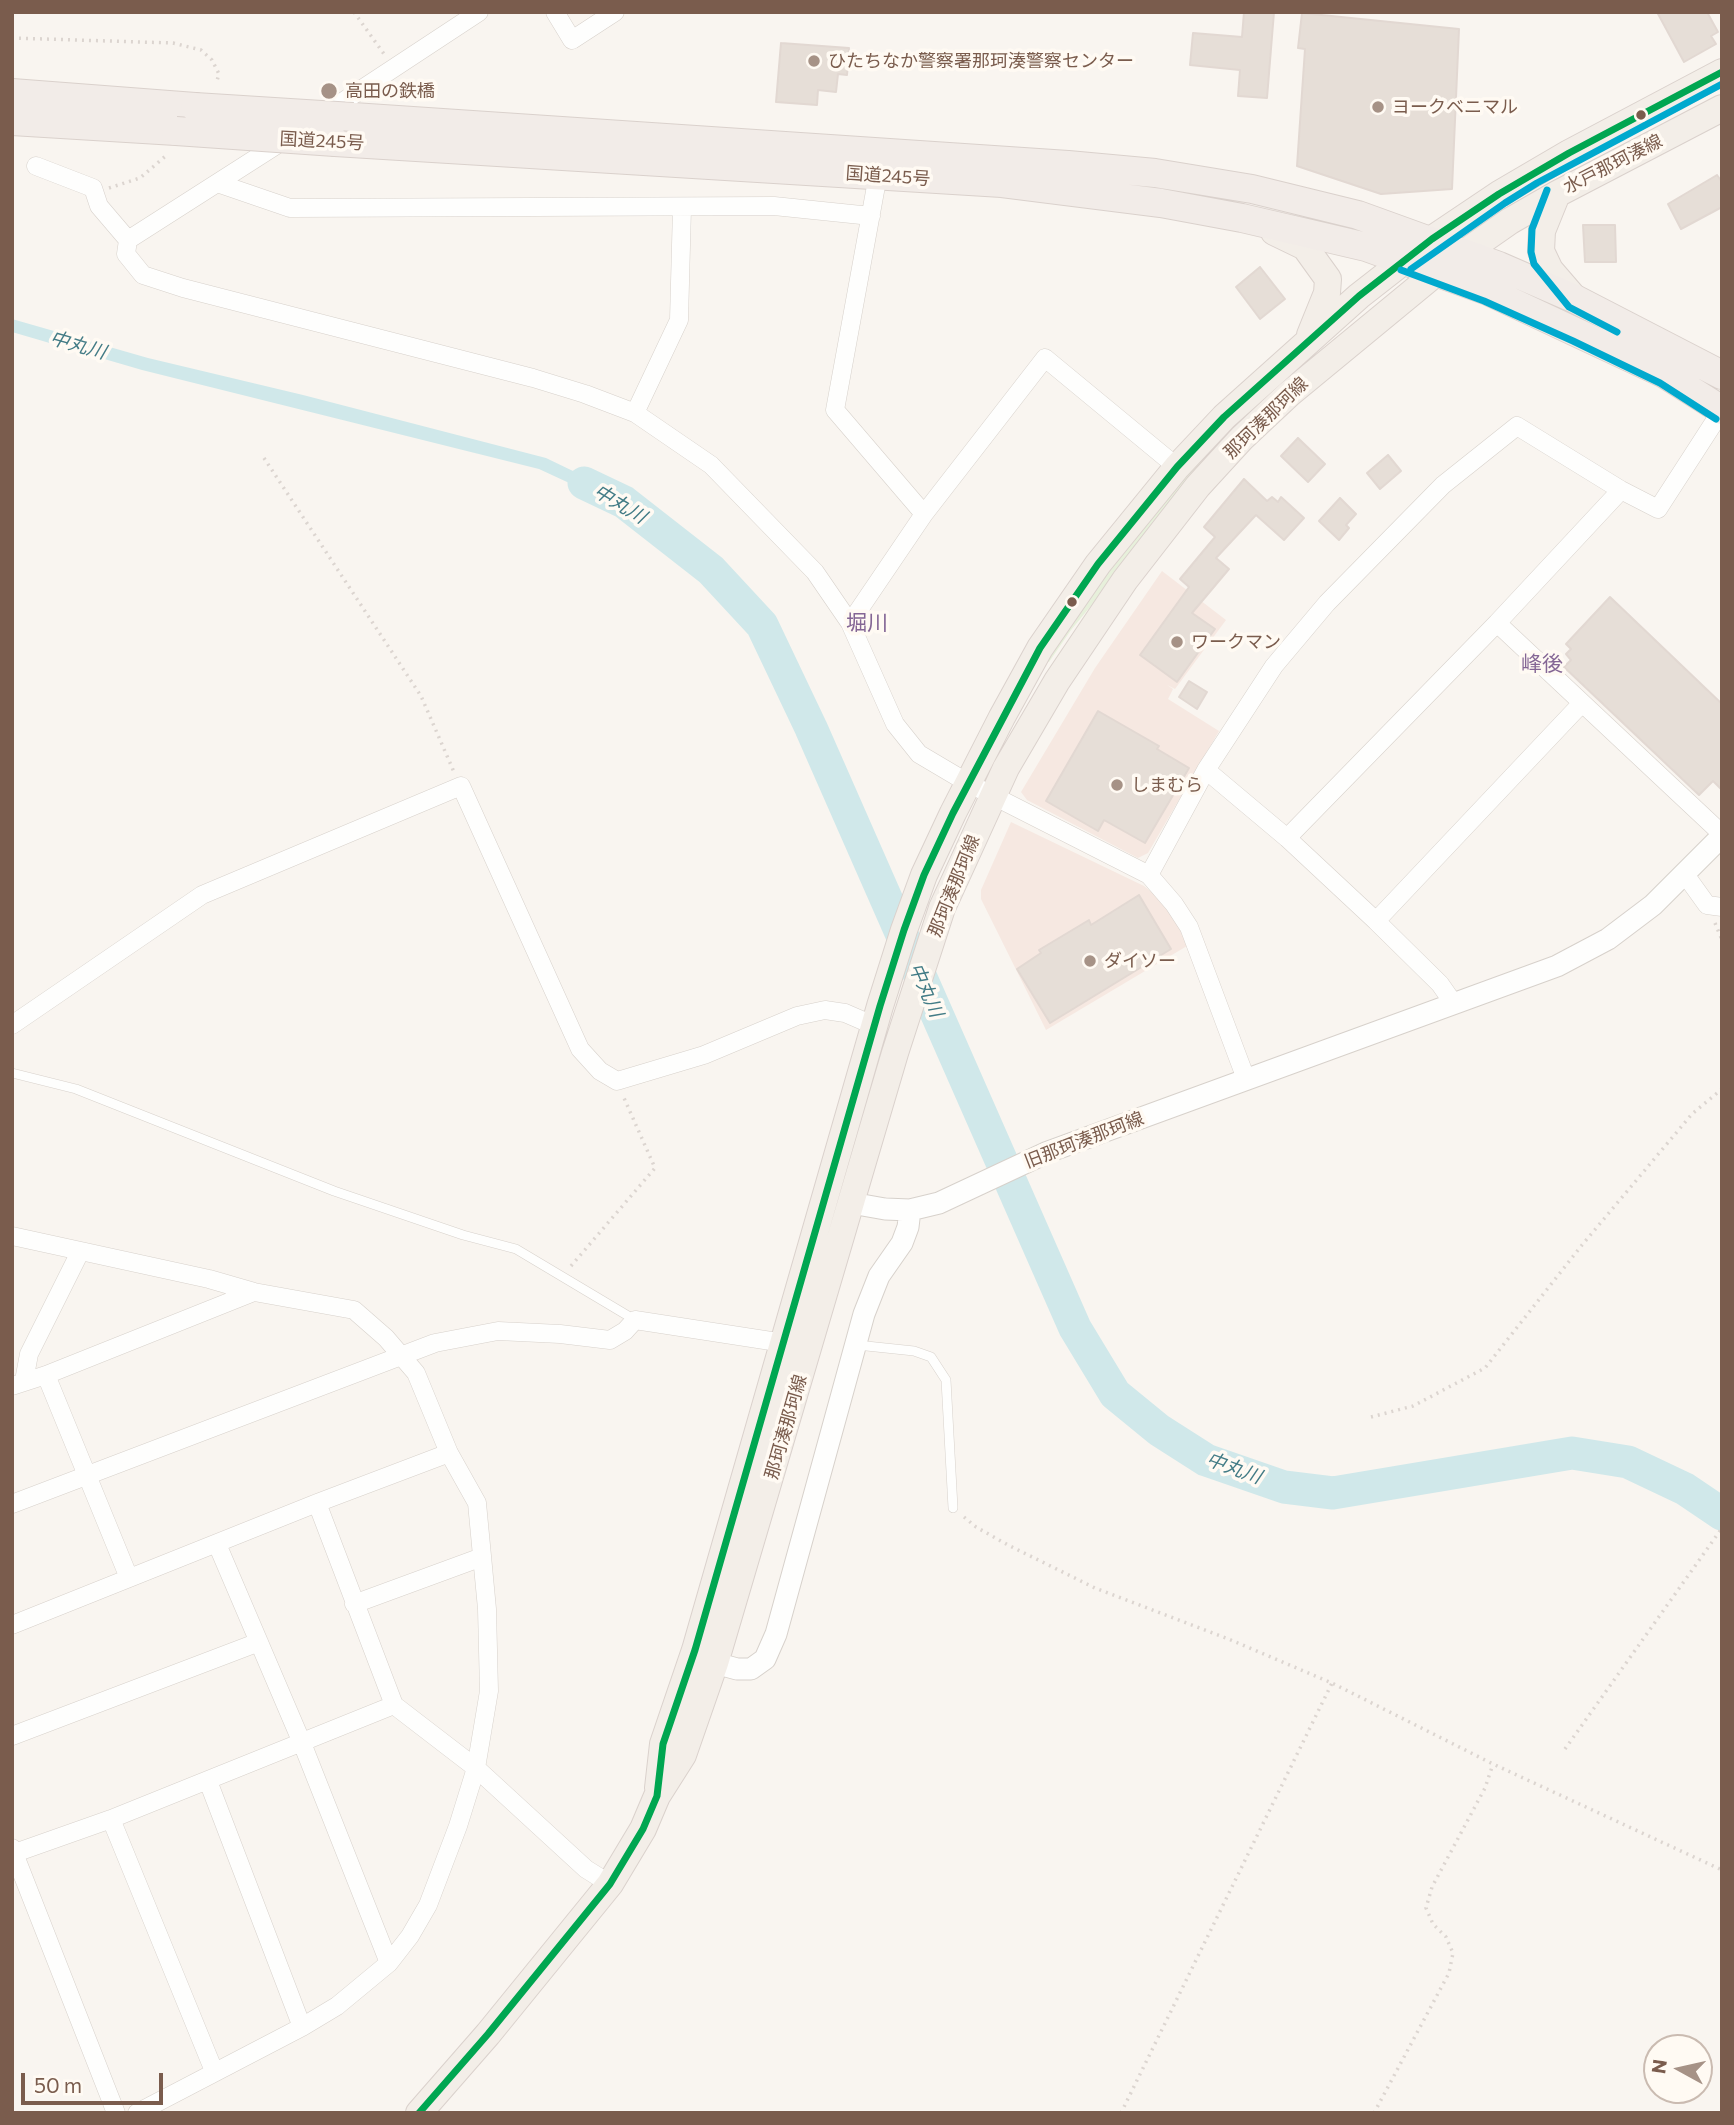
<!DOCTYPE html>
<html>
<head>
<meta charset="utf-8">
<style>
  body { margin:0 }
  #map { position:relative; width:1734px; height:2125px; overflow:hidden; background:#f9f5f0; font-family:Commissioner,sans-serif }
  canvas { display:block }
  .frame { position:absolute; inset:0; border:14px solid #7a5c4d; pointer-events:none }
  .north { position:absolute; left:1643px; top:2034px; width:70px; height:70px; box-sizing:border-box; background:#fffaf3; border:2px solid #cabbb1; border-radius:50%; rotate:278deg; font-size:19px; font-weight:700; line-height:28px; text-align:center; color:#7a5c4d }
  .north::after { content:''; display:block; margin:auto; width:24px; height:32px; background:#a69286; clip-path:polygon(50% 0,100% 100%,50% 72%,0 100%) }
  .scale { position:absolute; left:21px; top:2073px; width:142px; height:32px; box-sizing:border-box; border:4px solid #7a5c4d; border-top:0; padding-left:9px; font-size:21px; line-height:24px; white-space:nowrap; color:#7a5c4d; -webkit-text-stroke:5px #fffaf3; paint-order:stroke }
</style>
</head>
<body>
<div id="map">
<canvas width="1734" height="2125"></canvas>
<div class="frame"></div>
<div class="north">N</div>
<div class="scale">50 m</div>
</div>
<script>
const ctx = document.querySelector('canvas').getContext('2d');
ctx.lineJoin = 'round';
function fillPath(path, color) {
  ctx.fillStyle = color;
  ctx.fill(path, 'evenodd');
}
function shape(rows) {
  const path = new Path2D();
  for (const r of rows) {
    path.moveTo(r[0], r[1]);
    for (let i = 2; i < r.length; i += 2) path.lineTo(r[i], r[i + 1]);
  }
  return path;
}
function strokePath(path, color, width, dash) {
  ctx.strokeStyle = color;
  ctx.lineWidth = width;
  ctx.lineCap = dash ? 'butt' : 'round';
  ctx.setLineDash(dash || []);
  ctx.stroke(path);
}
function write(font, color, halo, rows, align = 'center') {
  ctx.font = font + ' Commissioner,"Noto Sans JP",sans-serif';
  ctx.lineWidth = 7;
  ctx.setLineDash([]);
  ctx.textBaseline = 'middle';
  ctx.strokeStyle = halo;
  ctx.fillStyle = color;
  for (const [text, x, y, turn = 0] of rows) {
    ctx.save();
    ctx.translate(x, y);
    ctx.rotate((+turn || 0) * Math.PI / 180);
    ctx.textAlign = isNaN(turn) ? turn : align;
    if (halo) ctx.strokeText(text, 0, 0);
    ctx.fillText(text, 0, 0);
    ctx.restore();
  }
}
fillPath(shape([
  [1162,571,1226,620,1175,689,1167,685,1173,689,1168,699,1219,731,1148,853,1138,858,1027,800,1021,792,1095,668],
  [1011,822,1144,886,1157,896,1180,926,1187,946,1046,1030,981,899,981,890]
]), '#f6e8e1');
fillPath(shape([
  [1290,375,1294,378,1128,561,1071,630,1049,662,1045,661,1085,598,1159,504,1222,436]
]), '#e7f0db');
fillPath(shape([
  [12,319,148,358,303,395,546,458,629,498,621,507,539,469,142,370,12,332]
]), '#d0e8ea');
strokePath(shape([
  [584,483,624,502,711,570,762,625,811,728,1075,1328,1115,1394,1159,1430,1206,1460,1284,1487,1333,1493,1572,1453,1628,1462,1685,1489,1722,1514]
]), '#d0e8ea', 33);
const building = shape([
  [1244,12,1274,12,1267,98,1238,96,1240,70,1190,65,1193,33,1242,37,1244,12],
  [1657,12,1707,12,1718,32,1711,36,1716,44,1684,62,1657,12],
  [1302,13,1459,29,1452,189,1381,194,1297,166,1305,49,1298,48,1302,13],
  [781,43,849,48,847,75,838,74,836,92,818,90,817,105,776,102,781,43],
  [1717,175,1722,182,1722,207,1681,229,1668,204,1717,175],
  [1583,225,1615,225,1616,262,1585,262,1583,225],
  [1260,267,1285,299,1260,319,1236,287,1260,267],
  [1298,438,1325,464,1308,482,1281,456,1298,438],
  [1388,455,1401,471,1380,489,1367,473,1388,455],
  [1244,479,1267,501,1272,497,1278,502,1281,497,1304,518,1284,540,1256,515,1216,558,1229,569,1192,613,1215,629,1177,682,1140,655,1189,587,1180,579,1215,537,1204,527,1244,479],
  [1340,498,1356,514,1346,525,1349,528,1339,540,1319,521,1340,498],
  [1610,597,1722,704,1722,790,1713,781,1699,795,1564,667,1571,660,1566,654,1571,649,1566,644,1610,597],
  [1189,681,1207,692,1197,709,1179,697,1189,681],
  [1098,711,1159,746,1157,749,1189,768,1145,843,1104,820,1098,831,1046,801,1098,711],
  [1139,895,1171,949,1050,1023,1017,969,1041,953,1039,950,1089,920,1091,925,1139,895]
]);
fillPath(building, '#e6ded7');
strokePath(building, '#e2d8d2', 2);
const service = shape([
  [12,1073,76,1089,334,1191,463,1235,516,1249,635,1320],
  [857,1345,914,1351,931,1357,946,1380,953,1508]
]);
const minor = shape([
  [555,12,572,40,615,12],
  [321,116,479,12],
  [286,139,128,240,126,254,143,275,183,288,533,378,585,394,635,413,711,465,815,572,850,623,895,724,919,754,968,783,1149,875,1174,904,1189,927,1246,1079],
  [36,166,93,188,99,206,128,240],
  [878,175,835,410,924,514],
  [220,184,290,208,774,206,871,216],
  [635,413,679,320,682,208],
  [850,623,924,514,1045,358,1177,467],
  [1497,623,1722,834],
  [1206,770,1287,838,1376,921,1440,984,1454,1004],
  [1287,838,1497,623,1621,490],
  [1684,873,1707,905,1722,907],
  [1149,875,1206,770,1274,666,1327,603,1443,485,1517,426,1621,490,1658,509,1722,410],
  [1376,921,1582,703],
  [12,1025,202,895,461,786,580,1049,600,1071,617,1081,704,1055,797,1016,825,1010,845,1013,875,1026],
  [12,1236,209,1279,254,1292,354,1310,386,1338,416,1373,449,1453,477,1503,487,1609,489,1691,476,1768,458,1826,428,1905,410,1936,389,1963,337,2006,302,2027,137,2113],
  [46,1375,129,1578],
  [24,1381,29,1354,80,1252],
  [12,1386,46,1375,254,1292],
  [317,1503,394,1705,476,1768,586,1869,610,1884],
  [12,1504,435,1343,498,1331,560,1334,610,1340,625,1331,635,1320,784,1343],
  [217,1544,302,1743,389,1963],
  [354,1604,482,1557],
  [12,1625,317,1503,449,1453],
  [12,1736,259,1642],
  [208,1781,302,2027],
  [111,1819,214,2071],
  [12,1848,116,2113],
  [12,1854,111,1819,394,1705]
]);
const tertiary = shape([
  [851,1203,885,1209,910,1210,939,1203,1048,1152,1557,966,1608,939,1653,905,1722,836],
  [715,1663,737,1669,751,1669,765,1659,776,1634,864,1314,879,1276,902,1243,908,1227,910,1210]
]);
const primary = shape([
  [1557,194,1542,231,1541,251,1550,270,1575,299],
  [1274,232,1305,247,1328,279,1327,293,1310,335],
  [658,1788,663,1744,695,1650,880,1006,904,930,924,875,953,813,1002,717,1040,648,1098,564,1177,467,1224,417,1359,296,1432,239,1499,194,1569,153,1722,72],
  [419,2113,488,2034,610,1884,643,1829,657,1796,683,1755,715,1663,895,1053,942,908,1006,768,1057,681,1125,580,1198,486,1242,438,1289,394,1437,272,1510,221,1557,194,1722,108]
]);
const trunk = shape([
  [12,93,195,107],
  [353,117,1068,165,1155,173,1252,189,1358,215,1499,266,1575,299,1722,375],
  [12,121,176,131],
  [335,142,1002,183,1161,203,1242,218,1366,247,1488,291,1665,374,1722,410]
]);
strokePath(service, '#d7d1cb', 10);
strokePath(minor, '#d7d1cb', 19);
strokePath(tertiary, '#d7d1cb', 23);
strokePath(primary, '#dad1cc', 28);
strokePath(trunk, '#dad1cc', 30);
strokePath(shape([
  [354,12,384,54],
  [12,38,173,43,201,50,212,60,219,74,216,84],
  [109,188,140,178,168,154],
  [264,458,421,696,454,772],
  [1715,923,1722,940],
  [571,1266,655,1168,624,1098],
  [1371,1417,1413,1406,1485,1368,1582,1245,1692,1114,1722,1089],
  [964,1517,976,1527,1008,1545,1095,1588,1226,1638,1332,1683,1493,1764,1722,1870],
  [1565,1749,1722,1528],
  [1121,2113,1332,1683],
  [1374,2113,1449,1973,1453,1953,1446,1937,1433,1924,1426,1908,1432,1887,1485,1788,1493,1764]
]), '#dcd5d0', 3.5, [2, 5]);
strokePath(service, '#fefefd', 9);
strokePath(minor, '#fefefd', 18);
strokePath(tertiary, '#fefefd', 21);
strokePath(primary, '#f3eee8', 26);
strokePath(trunk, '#f2ece8', 28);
const trunkBridge = shape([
  [195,107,353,117],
  [176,131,335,142]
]);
strokePath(trunkBridge, '#dad1cc', 30, []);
strokePath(trunkBridge, '#f2ece8', 28);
strokePath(shape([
  [419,2113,488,2034,610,1884,643,1829,657,1796,663,1744,695,1650,880,1006,904,930,924,875,953,813,1040,648,1098,564,1177,467,1224,417,1359,296,1432,239,1499,194,1569,153,1722,72]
]), '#00a651', 7);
strokePath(shape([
  [1547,190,1532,229,1531,252,1534,264,1569,307,1617,332],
  [1411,269,1505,203,1537,183,1722,84],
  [1401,270,1484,301,1573,341,1660,383,1716,419]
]), '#00a9ce', 7);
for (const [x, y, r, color] of [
  [814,61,7,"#a69286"],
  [329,91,9,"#a69286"],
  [1378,107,7,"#a69286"],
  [1641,115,6,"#7a5c4d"],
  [1072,602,6,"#7a5c4d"],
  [1177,642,7,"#a69286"],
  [1117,785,7,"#a69286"],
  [1090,961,7,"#a69286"]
]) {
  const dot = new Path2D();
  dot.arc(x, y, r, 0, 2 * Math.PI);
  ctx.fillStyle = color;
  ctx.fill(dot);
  strokePath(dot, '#fffaf3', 2.5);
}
write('18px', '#7a5c4d', '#fffaf3', [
  ["ひたちなか警察署那珂湊警察センター",828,61],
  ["高田の鉄橋",345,91],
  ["ヨークベニマル",1392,107],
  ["ワークマン",1191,642],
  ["しまむら",1131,785],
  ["ダイソー",1104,961]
], 'left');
write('18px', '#7a5c4d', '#fffaf3', [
  ["国道245号",322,141,3],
  ["水戸那珂湊線",1613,164,-27],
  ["国道245号",888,176,4],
  ["那珂湊那珂線",1266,418,-44],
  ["那珂湊那珂線",954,886,-68],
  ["旧那珂湊那珂線",1084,1140,-21],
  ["那珂湊那珂線",786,1427,-74]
]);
write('italic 19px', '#437c86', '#fffaf3', [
  ["中丸川",78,345,16],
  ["中丸川",620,504,31],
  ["中丸川",926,990,66],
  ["中丸川",1234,1468,20]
]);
write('21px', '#846695', '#fffaf3', [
  ["堀川",867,623],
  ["峰後",1542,664]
]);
</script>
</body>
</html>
